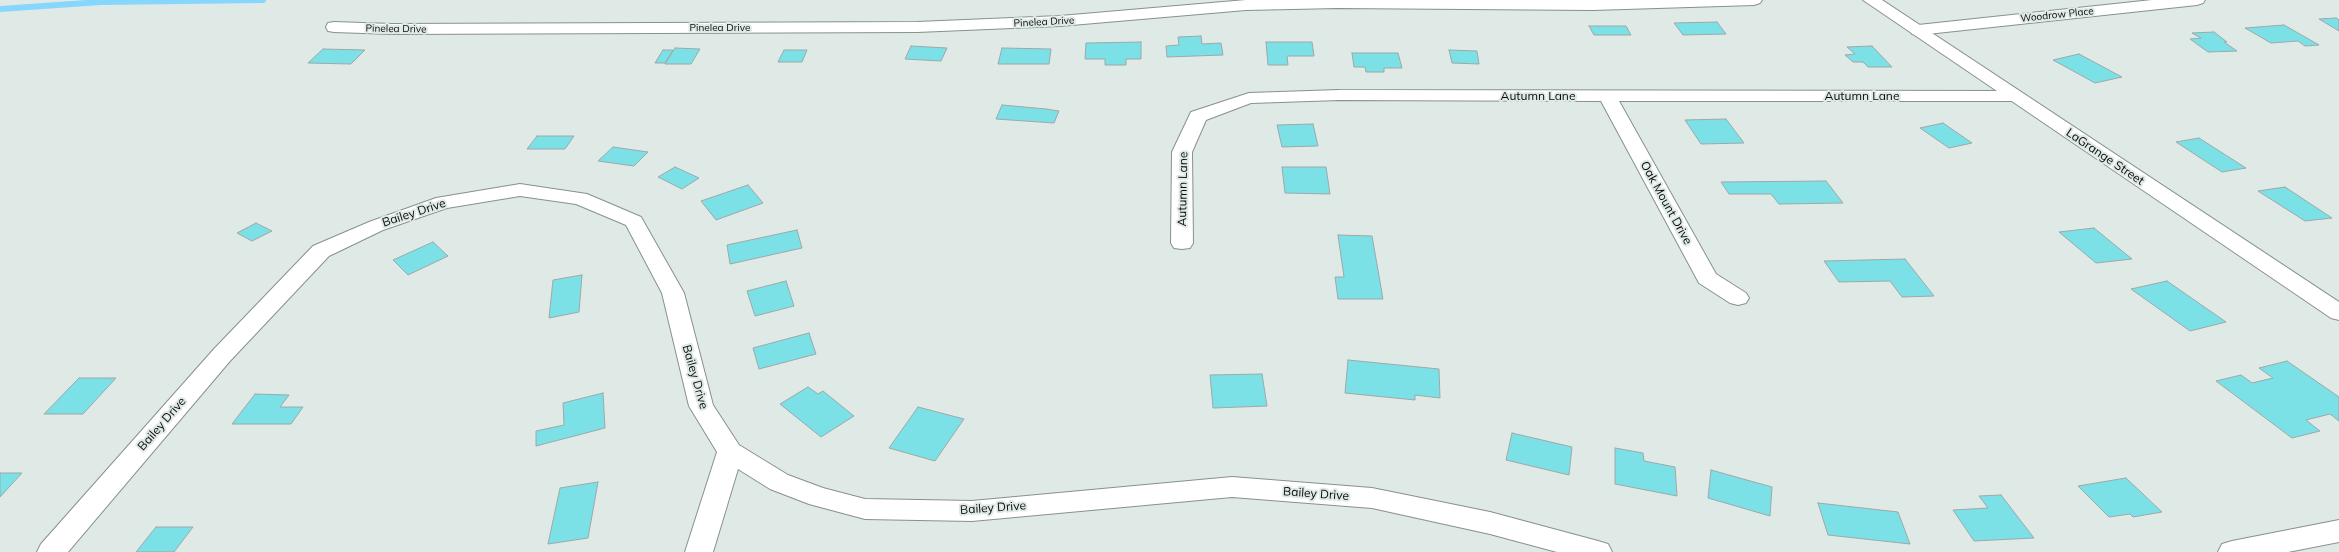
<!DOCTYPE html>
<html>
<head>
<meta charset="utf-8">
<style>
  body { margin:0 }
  canvas { display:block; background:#dfe9e5 }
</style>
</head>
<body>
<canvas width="2339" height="552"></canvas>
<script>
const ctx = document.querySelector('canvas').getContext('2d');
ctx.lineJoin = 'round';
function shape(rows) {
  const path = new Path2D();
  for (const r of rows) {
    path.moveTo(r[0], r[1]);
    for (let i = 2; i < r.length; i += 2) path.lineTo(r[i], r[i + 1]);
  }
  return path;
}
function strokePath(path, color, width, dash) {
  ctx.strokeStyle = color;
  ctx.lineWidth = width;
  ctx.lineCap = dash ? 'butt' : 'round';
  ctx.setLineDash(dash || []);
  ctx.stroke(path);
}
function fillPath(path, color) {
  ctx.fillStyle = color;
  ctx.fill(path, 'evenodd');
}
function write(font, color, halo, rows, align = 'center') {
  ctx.font = font + ' Mulish,sans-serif';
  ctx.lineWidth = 4;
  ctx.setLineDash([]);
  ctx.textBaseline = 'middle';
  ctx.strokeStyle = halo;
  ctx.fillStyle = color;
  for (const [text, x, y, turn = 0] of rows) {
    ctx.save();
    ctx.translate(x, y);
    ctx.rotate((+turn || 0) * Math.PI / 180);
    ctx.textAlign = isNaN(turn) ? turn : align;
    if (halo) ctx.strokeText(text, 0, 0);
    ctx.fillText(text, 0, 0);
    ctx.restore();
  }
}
strokePath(shape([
  [0,9,101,2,263,0]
]), '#87d6fd', 6);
const building = shape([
  [2336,18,2339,20,2339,31,2319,19,2336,18],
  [1717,22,1726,34,1683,35,1674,23,1717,22],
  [2284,25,2319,45,2305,46,2298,41,2271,43,2245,28,2284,25],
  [1589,26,1626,26,1631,35,1594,35,1589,26],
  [2214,32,2227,42,2224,42,2237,51,2208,52,2190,39,2201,38,2192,33,2214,32],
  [1201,36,1202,44,1221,43,1223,55,1167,57,1166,46,1179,45,1178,37,1201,36],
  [1141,42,1141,59,1126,59,1126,65,1105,65,1105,59,1085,59,1086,43,1141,42],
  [1266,42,1312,42,1314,56,1287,56,1288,65,1268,65,1266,42],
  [911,46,947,48,941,61,905,59,911,46],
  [1872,46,1892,67,1868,67,1863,62,1853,62,1845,55,1855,54,1847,47,1872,46],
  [675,48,700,49,691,64,665,64,675,48],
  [1002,48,1051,49,1049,64,998,64,1002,48],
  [323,49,365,50,351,64,308,63,323,49],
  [663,50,673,50,665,63,655,63,663,50],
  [784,50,807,50,802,62,778,62,784,50],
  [1449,50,1477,51,1479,64,1452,63,1449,50],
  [1352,53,1398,53,1402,68,1384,68,1384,72,1366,72,1365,67,1354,67,1352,53],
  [2079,54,2122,77,2095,83,2053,60,2079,54],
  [1002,105,1046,109,1059,111,1054,123,996,119,1002,105],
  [1726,119,1744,143,1701,144,1685,120,1726,119],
  [1943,123,1972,143,1949,148,1920,128,1943,123],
  [1313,124,1318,146,1282,147,1277,125,1313,124],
  [537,136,574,136,565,149,527,149,537,136],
  [2199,138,2246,168,2222,172,2176,142,2199,138],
  [613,147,648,152,634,166,598,161,613,147],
  [675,167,699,178,682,189,658,177,675,167],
  [1282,167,1326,167,1330,194,1285,193,1282,167],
  [1826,181,1843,203,1779,204,1771,194,1729,194,1721,182,1826,181],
  [748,185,763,203,716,220,701,201,748,185],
  [2285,187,2332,218,2305,221,2258,191,2285,187],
  [256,223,272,231,252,241,237,233,256,223],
  [2094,228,2132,259,2096,263,2059,232,2094,228],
  [797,230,802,248,730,264,727,245,797,230],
  [1338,235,1372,236,1383,299,1338,299,1335,277,1344,277,1338,235],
  [433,242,448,256,408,275,393,260,433,242],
  [1905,259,1934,296,1902,297,1890,281,1839,282,1824,261,1905,259],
  [582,275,579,312,549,318,553,280,582,275],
  [786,281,794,306,755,316,747,291,786,281],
  [2167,281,2226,322,2190,331,2131,289,2167,281],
  [809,333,816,354,759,369,753,348,809,333],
  [1348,360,1439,369,1440,398,1415,395,1415,400,1345,393,1348,360],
  [2287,361,2339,397,2339,421,2330,414,2306,420,2320,431,2292,438,2216,381,2241,375,2252,383,2273,378,2259,368,2287,361],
  [1262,374,1267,406,1213,408,1210,375,1262,374],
  [79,378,116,378,83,414,44,414,79,378],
  [808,387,818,394,823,391,854,416,821,437,780,404,808,387],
  [603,393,605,428,536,446,536,431,564,425,563,403,603,393],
  [255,394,289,395,280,407,303,407,291,424,232,424,255,394],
  [918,407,964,419,935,461,889,448,918,407],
  [1512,433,1572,447,1569,475,1506,460,1512,433],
  [1615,448,1643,453,1644,461,1675,467,1677,496,1615,484,1615,448],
  [1711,470,1772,487,1770,516,1708,498,1711,470],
  [0,473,22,473,0,497,0,473],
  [2126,478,2162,512,2133,517,2130,514,2109,517,2078,486,2126,478],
  [598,482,588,538,548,544,560,488,598,482],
  [2001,495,2034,538,1974,541,1953,510,1988,508,1979,496,2001,495],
  [1818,503,1898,512,1910,544,1828,535,1818,503],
  [156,527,193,527,174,552,136,552,156,527]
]);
fillPath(building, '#7ce1e6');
strokePath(building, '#9ea8a9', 1);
const minor = shape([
  [1246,0,1762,0,1760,3,1754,5,1593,10,1337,8,1246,10,1060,26,917,32,392,34,334,32,328,31,326,27,328,23,334,22,392,24,917,22,1060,16,1246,0],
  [2152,0,2205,0,2203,3,2197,5,1918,35,1912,34,1910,30,1912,26,1918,25,2152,0],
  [1339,90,2012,91,2018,92,2021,96,2018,100,2012,101,1619,101,1716,274,1746,293,1749,298,1746,303,1738,305,1730,303,1699,283,1601,101,1339,100,1251,103,1206,120,1192,152,1193,243,1190,248,1182,249,1174,248,1171,243,1172,152,1191,112,1249,93,1339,90],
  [520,184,587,194,641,217,684,293,713,405,739,445,788,475,823,488,865,499,972,501,1232,477,1372,488,1490,512,1598,541,1608,544,1612,552,1557,552,1490,534,1372,508,1232,497,972,521,865,519,809,504,770,489,738,469,713,552,685,552,717,452,689,406,662,293,626,225,576,204,520,196,447,208,383,230,329,256,230,361,68,552,37,552,41,544,214,349,313,246,369,222,436,198,520,184],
  [2339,520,2339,542,2288,552,2218,552,2222,544,2232,541,2339,520]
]);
const tertiary = shape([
  [1863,0,1882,0,2339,302,2339,320,2331,318,1863,0]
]);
strokePath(minor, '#88918d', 2);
strokePath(tertiary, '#88918d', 2);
fillPath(minor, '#fff');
fillPath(tertiary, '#fff');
write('10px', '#090c0b', '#dfe9e5', [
  ["Woodrow Place",2057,15,-6],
  ["Pinelea Drive",1044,22,-3],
  ["Pinelea Drive",720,28],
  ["Pinelea Drive",396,29,1]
]);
write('12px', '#090c0b', '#dfe9e5', [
  ["Autumn Lane",1538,96],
  ["Autumn Lane",1862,96],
  ["LaGrange Street",2105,157,34],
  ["Autumn Lane",1183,189,-89],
  ["Oak Mount Drive",1666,203,61],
  ["Bailey Drive",414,213,-18],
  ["Bailey Drive",695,377,74],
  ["Bailey Drive",162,424,-49],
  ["Bailey Drive",1316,494,4],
  ["Bailey Drive",993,508,-4]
]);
</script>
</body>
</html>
